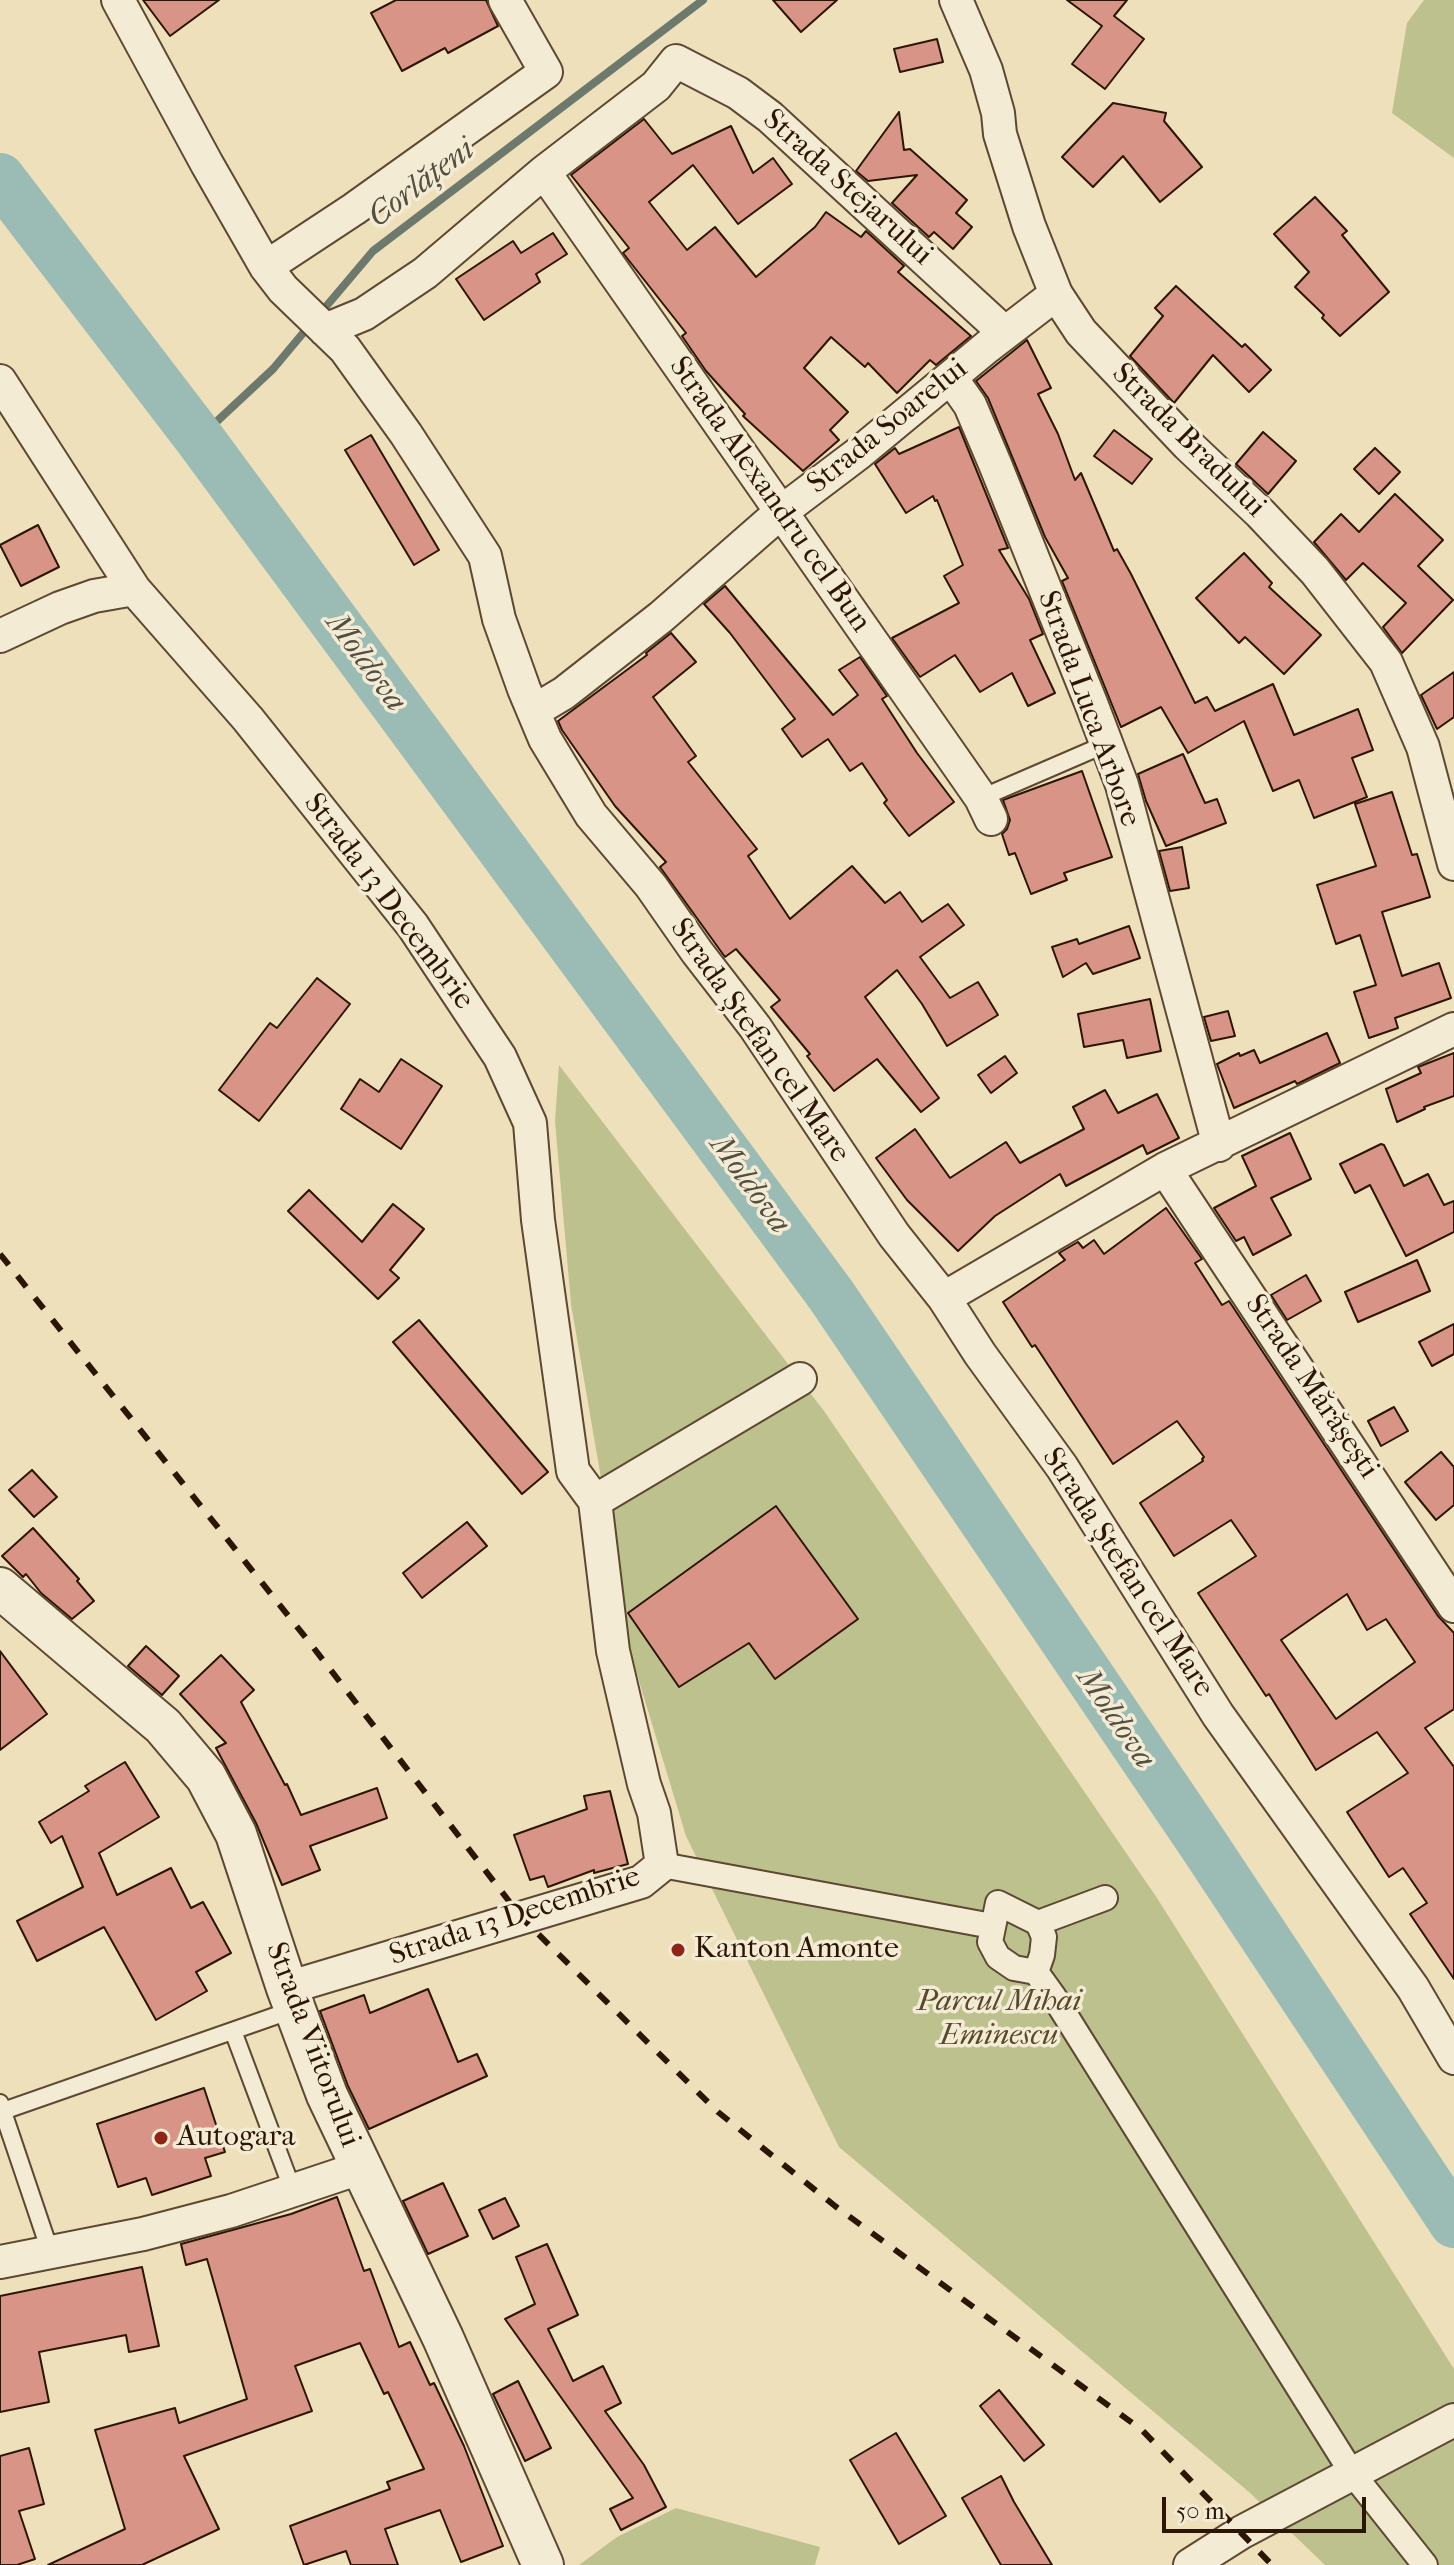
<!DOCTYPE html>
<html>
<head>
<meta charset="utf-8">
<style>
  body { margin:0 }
  #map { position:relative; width:1454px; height:2565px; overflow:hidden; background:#ede0bb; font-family:"IM FELL French Canon",serif }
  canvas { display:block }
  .scale { position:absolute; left:1162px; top:2497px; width:204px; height:36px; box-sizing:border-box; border:4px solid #2d1504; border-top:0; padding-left:10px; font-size:24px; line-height:28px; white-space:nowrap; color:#2d1504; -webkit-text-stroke:6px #f3ebd3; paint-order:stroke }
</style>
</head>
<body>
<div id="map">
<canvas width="1454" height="2565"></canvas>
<div class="scale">50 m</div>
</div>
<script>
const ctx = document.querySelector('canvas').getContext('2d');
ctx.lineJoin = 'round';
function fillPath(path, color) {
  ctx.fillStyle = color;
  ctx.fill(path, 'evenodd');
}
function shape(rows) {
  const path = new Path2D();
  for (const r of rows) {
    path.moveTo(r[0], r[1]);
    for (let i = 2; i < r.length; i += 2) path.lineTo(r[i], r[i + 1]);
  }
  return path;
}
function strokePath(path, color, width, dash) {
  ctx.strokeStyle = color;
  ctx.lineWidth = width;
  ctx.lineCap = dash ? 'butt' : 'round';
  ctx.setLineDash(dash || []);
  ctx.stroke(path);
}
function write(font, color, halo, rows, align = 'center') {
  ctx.font = font + ' "IM FELL French Canon",serif';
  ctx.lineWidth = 7;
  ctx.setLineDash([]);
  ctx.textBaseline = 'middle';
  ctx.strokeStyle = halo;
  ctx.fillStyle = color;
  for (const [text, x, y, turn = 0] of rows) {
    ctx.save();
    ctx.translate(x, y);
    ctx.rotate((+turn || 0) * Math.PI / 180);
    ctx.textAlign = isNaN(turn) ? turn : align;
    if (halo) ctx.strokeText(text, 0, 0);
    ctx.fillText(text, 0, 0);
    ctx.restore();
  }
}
fillPath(shape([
  [1424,0,1454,0,1454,158,1392,113,1407,23],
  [559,1065,824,1411,1157,1898,1454,2369,1454,2565,1325,2565,1249,2492,839,2147,686,1836,632,1658,571,1304,555,1121],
  [676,2508,820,2547,815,2565,579,2565,617,2537]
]), '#bdc18d');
strokePath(shape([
  [318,316,373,251,703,0],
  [199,438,273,369,309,326]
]), '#6e796e', 8);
strokePath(shape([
  [0,178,199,438,831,1295,1201,1841,1454,2223]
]), '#9abcb5', 50);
const building = shape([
  [143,0,219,0,170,36,143,0],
  [396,0,486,0,498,26,448,53,445,48,402,71,371,13,396,0],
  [773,0,837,0,801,32,773,0],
  [1067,0,1127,0,1114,16,1144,39,1105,89,1072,64,1102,26,1067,0],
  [937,39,943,62,900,72,894,49,937,39],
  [1113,103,1166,113,1164,121,1202,167,1160,202,1123,156,1093,187,1062,157,1113,103],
  [899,112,904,150,910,149,967,200,956,213,972,227,953,249,934,232,929,237,892,203,917,175,868,181,856,171,899,112],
  [644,119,672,154,731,126,753,173,773,158,792,184,738,224,693,165,649,202,687,250,715,227,756,277,815,227,826,212,861,237,866,231,904,266,898,272,971,336,936,365,930,360,897,393,868,363,865,367,831,337,804,368,848,412,830,430,839,440,803,471,743,416,745,414,706,371,682,336,686,333,623,253,629,248,571,175,644,119],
  [1315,197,1347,231,1342,235,1389,292,1340,336,1322,318,1324,315,1295,287,1309,272,1274,234,1315,197],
  [553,233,567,254,536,274,540,282,484,320,456,279,513,241,521,253,553,233],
  [1176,286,1242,347,1245,344,1271,370,1249,392,1213,355,1174,403,1130,356,1163,316,1155,308,1176,286],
  [1027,340,1051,388,1038,394,1058,434,1075,480,1081,473,1114,551,1117,549,1131,574,1195,703,1207,697,1215,711,1273,684,1294,735,1358,709,1373,750,1352,758,1367,797,1314,818,1299,780,1273,791,1244,721,1188,753,1161,707,1121,727,1062,581,1068,578,1045,537,988,398,976,381,1027,340],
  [959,427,1008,548,999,550,1029,599,1043,634,1030,640,1055,693,1028,706,1012,673,980,692,955,655,920,677,892,638,959,603,944,576,963,565,937,500,935,501,933,496,906,513,875,464,895,448,899,454,959,427],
  [1114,430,1152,459,1132,484,1094,456,1114,430],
  [1263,432,1296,461,1268,494,1236,464,1263,432],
  [371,435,439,550,414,565,345,450,371,435],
  [1375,448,1400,472,1379,494,1354,469,1375,448],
  [1395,494,1443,540,1418,566,1453,600,1402,653,1383,627,1406,603,1363,563,1346,580,1314,542,1341,514,1359,532,1395,494],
  [38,525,59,567,21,586,0,545,38,525],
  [1244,553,1272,583,1269,587,1321,635,1284,674,1245,637,1239,643,1196,598,1244,553],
  [725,586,833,715,858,695,839,670,860,657,887,696,882,699,917,753,954,802,909,836,884,803,887,800,862,763,850,771,828,739,802,757,782,729,795,719,730,633,704,604,725,586],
  [671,633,696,662,653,697,696,756,688,762,757,849,748,856,790,919,852,866,885,903,900,892,922,922,948,904,964,925,920,957,950,998,978,982,998,1015,947,1046,922,1004,897,970,865,997,939,1098,921,1112,877,1059,834,1091,807,1056,810,1054,771,1007,780,1000,736,949,725,957,660,867,666,862,615,806,562,730,558,721,647,655,646,653,671,633],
  [1454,672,1454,717,1437,729,1421,695,1454,672],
  [1183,754,1205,803,1217,799,1226,823,1166,846,1146,801,1138,774,1183,754],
  [1082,771,1112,857,1064,873,1067,880,1031,894,1015,853,1009,855,1002,834,1007,829,1010,820,1003,800,1082,771],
  [1392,792,1412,855,1417,854,1430,897,1382,912,1402,976,1439,963,1451,998,1395,1018,1398,1028,1369,1038,1354,992,1376,985,1360,935,1336,944,1317,885,1376,866,1355,804,1392,792],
  [1182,847,1189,888,1170,891,1159,851,1182,847],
  [1129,926,1140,958,1093,974,1086,963,1063,977,1052,947,1077,939,1079,944,1129,926],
  [317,978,350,1004,259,1121,219,1090,270,1023,277,1028,317,978],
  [1150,999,1161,1051,1127,1058,1123,1040,1084,1047,1078,1014,1150,999],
  [1228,1011,1235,1036,1211,1041,1204,1017,1228,1011],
  [1327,1033,1340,1063,1297,1084,1295,1081,1234,1108,1217,1064,1239,1053,1240,1056,1254,1050,1260,1063,1327,1033],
  [1454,1053,1454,1096,1424,1107,1425,1109,1397,1122,1386,1089,1421,1073,1418,1067,1454,1053],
  [1005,1056,1017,1073,991,1093,978,1075,1005,1056],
  [401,1059,442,1086,401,1149,341,1109,360,1079,379,1092,401,1059],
  [1105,1090,1118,1113,1157,1094,1179,1138,1147,1154,1143,1145,1066,1186,1060,1174,995,1216,958,1251,907,1200,876,1158,915,1129,950,1178,1006,1142,1020,1163,1084,1129,1073,1107,1105,1090],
  [1290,1133,1311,1179,1271,1198,1291,1235,1253,1255,1244,1237,1236,1241,1214,1208,1256,1186,1242,1156,1290,1133],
  [1381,1144,1384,1145,1404,1186,1428,1174,1444,1205,1454,1201,1454,1232,1406,1256,1370,1185,1355,1193,1340,1164,1381,1144],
  [309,1190,362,1242,393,1204,424,1229,390,1270,399,1278,378,1299,288,1211,309,1190],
  [1166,1208,1202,1259,1195,1263,1222,1305,1229,1301,1438,1616,1454,1633,1454,1709,1425,1728,1454,1767,1454,1979,1410,1914,1427,1903,1403,1868,1389,1877,1347,1812,1408,1773,1377,1732,1316,1770,1269,1694,1266,1696,1198,1593,1256,1556,1231,1520,1174,1556,1140,1503,1203,1461,1202,1459,1204,1457,1177,1421,1113,1464,1035,1345,1032,1347,1003,1302,1065,1260,1059,1253,1078,1242,1083,1248,1094,1240,1104,1254,1166,1208],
  [1347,1594,1367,1630,1386,1619,1415,1662,1336,1719,1281,1640,1347,1594],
  [1417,1260,1430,1291,1358,1322,1345,1292,1417,1260],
  [1306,1275,1321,1301,1287,1320,1271,1295,1306,1275],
  [419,1320,548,1472,522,1494,393,1342,419,1320],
  [1454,1324,1454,1354,1432,1366,1419,1342,1454,1324],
  [1394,1407,1408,1431,1381,1446,1368,1421,1394,1407],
  [1441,1452,1454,1467,1454,1505,1436,1520,1405,1482,1441,1452],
  [32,1470,57,1497,34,1517,9,1490,32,1470],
  [776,1506,858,1619,775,1679,749,1643,679,1687,628,1613,776,1506],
  [467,1522,487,1546,422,1598,403,1573,467,1522],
  [33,1528,79,1579,77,1581,94,1601,72,1619,41,1593,26,1574,23,1577,2,1556,33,1528],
  [146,1646,179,1676,162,1695,128,1666,146,1646],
  [0,1651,47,1714,0,1750,0,1651],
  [221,1655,254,1690,241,1702,285,1785,287,1784,301,1815,377,1788,387,1818,310,1846,320,1870,282,1885,256,1823,216,1748,226,1743,180,1694,221,1655],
  [125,1762,159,1817,99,1853,117,1895,171,1868,191,1908,203,1902,231,1953,196,1972,207,1991,156,2020,104,1927,37,1961,17,1921,83,1887,62,1836,51,1843,39,1822,89,1791,85,1786,125,1762],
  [610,1791,628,1864,594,1873,594,1870,548,1887,544,1876,530,1880,514,1835,587,1809,584,1796,610,1791],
  [428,1989,458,2062,477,2054,487,2076,369,2129,348,2086,320,2011,364,1995,370,2013,428,1989],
  [204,2088,225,2152,205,2158,211,2176,152,2195,146,2178,118,2187,97,2124,204,2088],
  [443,2183,468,2236,428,2254,403,2201,443,2183],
  [337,2197,364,2271,370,2269,399,2347,410,2342,430,2385,434,2383,464,2446,503,2546,461,2562,440,2510,385,2529,398,2565,351,2565,346,2551,304,2565,290,2526,390,2489,387,2482,424,2469,388,2392,384,2394,360,2343,295,2366,312,2411,184,2456,219,2529,142,2565,48,2565,125,2529,95,2430,175,2408,179,2423,247,2399,207,2259,186,2265,181,2244,291,2214,337,2197],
  [505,2198,519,2226,493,2239,479,2210,505,2198],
  [547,2244,578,2315,548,2329,573,2381,603,2366,621,2403,605,2411,644,2465,666,2507,621,2530,610,2509,633,2498,505,2319,535,2304,516,2257,547,2244],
  [142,2267,159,2346,129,2352,126,2335,39,2352,49,2402,0,2412,0,2296,142,2267],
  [518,2381,551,2448,525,2461,493,2394,518,2381],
  [999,2390,1044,2445,1024,2461,980,2406,999,2390],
  [896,2433,946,2516,899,2544,850,2460,896,2433],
  [29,2448,44,2504,19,2511,35,2559,17,2565,0,2565,0,2456,29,2448],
  [1001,2476,1014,2502,1052,2565,1001,2565,962,2498,1001,2476]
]);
fillPath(building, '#d89587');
strokePath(building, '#2d1504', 2);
const service = shape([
  [981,798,1106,744],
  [233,2031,293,2191],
  [0,2103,51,2254],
  [3,2111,295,2009]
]);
const pedestrian = shape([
  [662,1865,992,1926],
  [1038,1923,1105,1898],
  [1036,1972,1042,1955,1044,1937,1038,1923,998,1903,990,1942,998,1957,1014,1968,1036,1972,1054,1997,1352,2473,1425,2565]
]);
const minor = shape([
  [118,0,207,164,266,267,283,289,345,349,406,434,485,556,499,619,524,689,545,739,591,815,651,886,697,952,755,1027,894,1235,944,1298,980,1354,1062,1467,1218,1715,1413,1988,1454,2058],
  [956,0,986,70,998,113,1000,134,1029,226,1056,294,1081,332,1188,445,1260,513,1315,571,1386,662,1423,747,1454,864],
  [544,172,981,798,991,819],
  [266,267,354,209,546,72,505,0],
  [325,330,364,314,425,273,544,172,656,86,676,61,738,93,770,117,1005,333],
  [951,378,970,405,995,464,1091,703,1122,785,1219,1145],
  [0,381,134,589,248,719,413,926,500,1057,530,1123,538,1220,573,1471,595,1501],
  [0,636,60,608,94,596,134,589],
  [534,711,564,693,661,617,781,512,859,453,987,347,1056,294],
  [1165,1169,1454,1606],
  [944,1298,1165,1169,1454,1029],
  [287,1988,641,1882,662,1865,654,1813,644,1784,613,1651,595,1501,800,1379],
  [0,2262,143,2234,231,2211,360,2168],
  [1190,2565,1242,2532,1454,2420]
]);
const tertiary = shape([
  [0,1588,163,1726,206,1777,236,1834,287,1988,327,2095,443,2338,543,2565]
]);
strokePath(service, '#5d4832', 20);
strokePath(pedestrian, '#5d4832', 28);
strokePath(minor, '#5d4832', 36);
strokePath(tertiary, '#5d4832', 44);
strokePath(service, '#f3ebd3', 16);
strokePath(pedestrian, '#f3ebd3', 24);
strokePath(minor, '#f3ebd3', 32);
strokePath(tertiary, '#f3ebd3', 40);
strokePath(shape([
  [0,1254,306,1638,522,1918,718,2112,835,2206,1142,2430,1272,2565]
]), '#2d1504', 6, [14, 14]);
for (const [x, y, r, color] of [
  [678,1950,8,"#8f2418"],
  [161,2138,8,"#8f2418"]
]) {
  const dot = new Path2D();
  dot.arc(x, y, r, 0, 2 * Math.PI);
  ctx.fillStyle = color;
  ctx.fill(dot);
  strokePath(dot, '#f3ebd3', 3);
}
write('30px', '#2d1504', '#f3ebd3', [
  ["Strada Stejarului",847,188,42],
  ["Strada Soarelui",888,427,-39],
  ["Strada Bradului",1188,441,45],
  ["Strada Alexandru cel Bun",769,495,55],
  ["Strada Luca Arbore",1088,709,70],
  ["Strada 13 Decembrie",388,902,53],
  ["Strada Ștefan cel Mare",759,1041,55],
  ["Strada Mărășești",1311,1387,56],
  ["Strada Ștefan cel Mare",1127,1573,57],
  ["Strada 13 Decembrie",515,1917,-18],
  ["Strada Viitorului",312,2045,69]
]);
write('30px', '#2d1504', '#f3ebd3', [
  ["Kanton Amonte",694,1950],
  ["Autogara",177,2138]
], 'left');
write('italic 30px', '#58492d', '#f3ebd3', [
  ["Parcul Mihai",999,2003],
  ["Eminescu",999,2037]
]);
write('italic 32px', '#534f42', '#f3ebd3', [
  ["Corlățeni",422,184,-37],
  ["Moldova",365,663,54],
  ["Moldova",749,1185,54],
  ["Moldova",1115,1719,56]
]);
</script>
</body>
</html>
